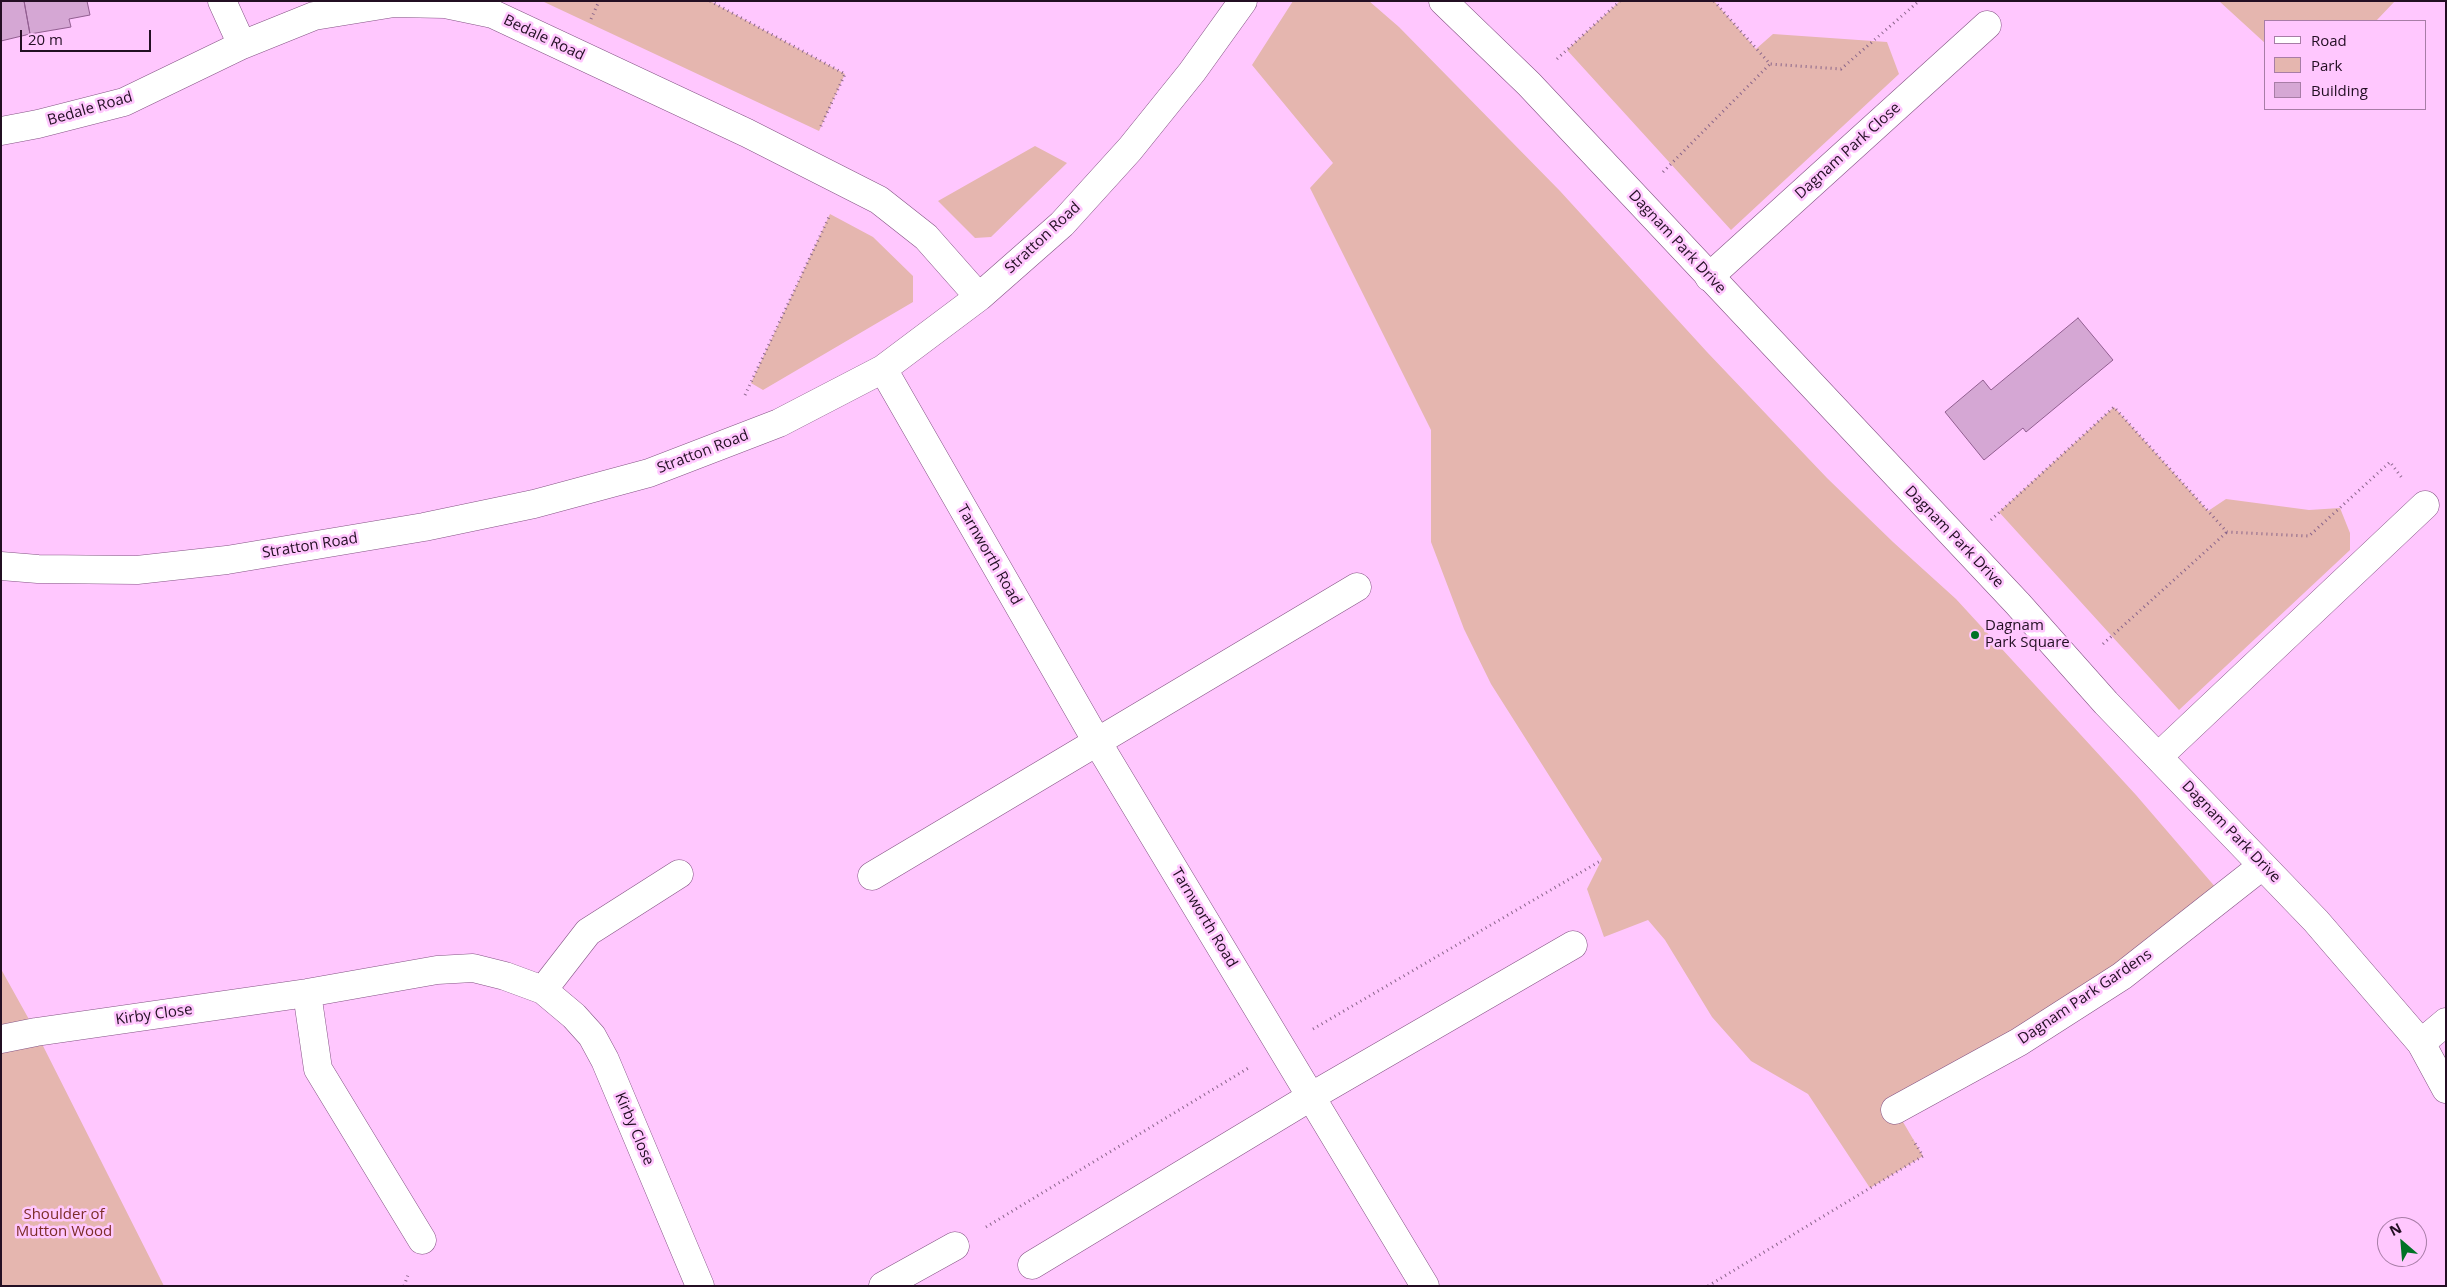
<!DOCTYPE html>
<html>
<head>
<meta charset="utf-8">
<style>
  body { margin:0 }
  #map { position:relative; width:2447px; height:1287px; overflow:hidden; background:#ffc7fe; font-family:"Open Sans",sans-serif }
  canvas { display:block }
  .frame { position:absolute; inset:0; border:2px solid #230f23; pointer-events:none }
  .legend { position:absolute; left:2264px; top:20px; width:162px; height:90px; box-sizing:border-box; background:#ffc7fe; border:1px solid #a77da6; margin:0; padding:6px 9px; list-style:none; font-size:15px; color:#230f23 }
  .legend li { display:flex; align-items:center; gap:10px; height:25px }
  .legend b { width:25px; border:1px solid #a77da6 }
  .north { position:absolute; left:2377px; top:1217px; width:50px; height:50px; box-sizing:border-box; background:#ffc7fe; border:1px solid #a77da6; border-radius:50%; rotate:333deg; font-size:14px; font-weight:700; line-height:20px; text-align:center; color:#230f23 }
  .north::after { content:''; display:block; margin:auto; width:18px; height:22px; background:#007226; clip-path:polygon(50% 0,100% 100%,50% 72%,0 100%) }
  .scale { position:absolute; left:20px; top:30px; width:131px; height:22px; box-sizing:border-box; border:2px solid #230f23; border-top:0; padding-left:6px; font-size:15px; line-height:18px; white-space:nowrap; color:#230f23; -webkit-text-stroke:4px #ffc7fe; paint-order:stroke }
</style>
</head>
<body>
<div id="map">
<canvas width="2447" height="1287"></canvas>
<div class="frame"></div>
<ul class="legend">
<li><b style="height:6px;background:#fff"></b>Road</li>
<li><b style="height:14px;background:#e5b6af"></b>Park</li>
<li><b style="height:14px;background:#d5a7d4"></b>Building</li>
</ul>
<div class="north">N</div>
<div class="scale">20 m</div>
</div>
<script>
const ctx = document.querySelector('canvas').getContext('2d');
ctx.lineJoin = 'round';
function fillPath(path, color) {
  ctx.fillStyle = color;
  ctx.fill(path, 'evenodd');
}
function shape(rows) {
  const path = new Path2D();
  for (const r of rows) {
    path.moveTo(r[0], r[1]);
    for (let i = 2; i < r.length; i += 2) path.lineTo(r[i], r[i + 1]);
  }
  return path;
}
function strokePath(path, color, width, dash) {
  ctx.strokeStyle = color;
  ctx.lineWidth = width;
  ctx.lineCap = dash ? 'butt' : 'round';
  ctx.setLineDash(dash || []);
  ctx.stroke(path);
}
function write(font, color, halo, rows, align = 'center') {
  ctx.font = font + ' "Open Sans",sans-serif';
  ctx.lineWidth = 5;
  ctx.setLineDash([]);
  ctx.textBaseline = 'middle';
  ctx.strokeStyle = halo;
  ctx.fillStyle = color;
  for (const [text, x, y, turn = 0] of rows) {
    ctx.save();
    ctx.translate(x, y);
    ctx.rotate((+turn || 0) * Math.PI / 180);
    ctx.textAlign = isNaN(turn) ? turn : align;
    if (halo) ctx.strokeText(text, 0, 0);
    ctx.fillText(text, 0, 0);
    ctx.restore();
  }
}
fillPath(shape([
  [542,1,710,1,845,74,819,131],
  [1293,1,1369,1,1399,27,1560,191,1707,352,1827,478,1893,542,1956,599,2136,795,2223,896,1896,1110,1923,1156,1870,1188,1808,1094,1751,1061,1712,1017,1665,940,1648,920,1604,937,1587,889,1602,859,1491,684,1464,629,1431,542,1431,430,1310,188,1333,163,1252,65],
  [1620,1,1714,1,1756,49,1773,34,1887,42,1899,74,1731,230,1567,50],
  [2219,1,2395,1,2376,21,2266,21,2266,44],
  [1035,146,1067,163,991,237,975,238,938,201],
  [830,214,873,237,913,276,913,302,763,390,751,383],
  [2114,407,2208,511,2226,499,2309,510,2340,508,2350,533,2350,550,2179,710,1999,512],
  [1,969,36,1032,164,1286,1,1286]
]), '#e5b6af');
const building = shape([
  [1,1,24,1,30,34,1,41,1,1],
  [24,1,87,1,90,15,69,19,71,27,30,34,24,1],
  [2078,318,2113,360,2026,432,2023,428,1984,460,1945,412,1983,380,1991,390,2078,318]
]);
fillPath(building, '#d5a7d4');
strokePath(building, '#915e90', 1);
const street = shape([
  [222,1,242,45],
  [1,131,38,124,124,102,242,45,314,16,394,3,445,4,493,14,747,133,879,200,926,237,979,297],
  [1709,277,1987,25],
  [883,369,1096,740,1425,1286],
  [1,566,38,569,137,570,227,560,424,527,534,504,649,473,779,423,883,369,979,297,1062,224,1130,149,1192,72,1243,1],
  [2159,756,2425,505],
  [872,876,1357,587],
  [543,990,588,932,679,874],
  [307,993,318,1069,422,1240],
  [1,1039,36,1032,307,993,437,970,473,968,505,976,543,990,574,1016,592,1036,605,1060,700,1286],
  [2421,1043,2446,1022],
  [1895,1110,2019,1042,2122,976,2262,866],
  [1032,1265,1312,1096,1573,945],
  [883,1286,955,1246]
]);
const secondary = shape([
  [1443,1,1529,84,2018,604,2106,703,2316,921,2421,1043,2446,1089]
]);
strokePath(street, '#845384', 29);
strokePath(secondary, '#845384', 29);
strokePath(shape([
  [710,1,845,74,820,128],
  [1714,1,1770,64,1841,69,1919,1],
  [591,19,599,1],
  [1557,59,1620,1],
  [1663,172,1770,64],
  [745,395,829,217],
  [1991,520,2114,407,2227,532,2309,536,2390,462,2402,478],
  [2103,644,2227,532],
  [1313,1029,1602,860],
  [986,1227,1250,1067],
  [404,1286,408,1275],
  [1708,1286,1923,1156,1913,1140]
]), '#8a658a', 3, [1, 4]);
strokePath(street, '#fff', 28);
strokePath(secondary, '#fff', 28);
for (const [x, y, r, color] of [
  [1975,635,5,"#007226"]
]) {
  const dot = new Path2D();
  dot.arc(x, y, r, 0, 2 * Math.PI);
  ctx.fillStyle = color;
  ctx.fill(dot);
  strokePath(dot, '#ffc7fe', 2);
}
write('15px', '#230f23', '#ffc7fe', [
  ["Bedale Road",544,38,25],
  ["Bedale Road",90,109,-16],
  ["Dagnam Park Close",1848,151,-42],
  ["Stratton Road",1043,238,-43],
  ["Dagnam Park Drive",1677,242,47],
  ["Stratton Road",703,452,-21],
  ["Dagnam Park Drive",1954,537,46],
  ["Stratton Road",310,546,-9],
  ["Tarnworth Road",989,555,60],
  ["Dagnam Park Drive",2231,832,46],
  ["Tarnworth Road",1204,918,59],
  ["Dagnam Park Gardens",2085,997,-34],
  ["Kirby Close",154,1015,-8],
  ["Kirby Close",634,1129,67]
]);
write('15px', '#230f23', '#ffc7fe', [
  ["Dagnam",1985,626],
  ["Park Square",1985,643]
], 'left');
write('15px', '#7c2d28', '#ffc7fe', [
  ["Shoulder of",64,1215],
  ["Mutton Wood",64,1232]
]);
</script>
</body>
</html>
